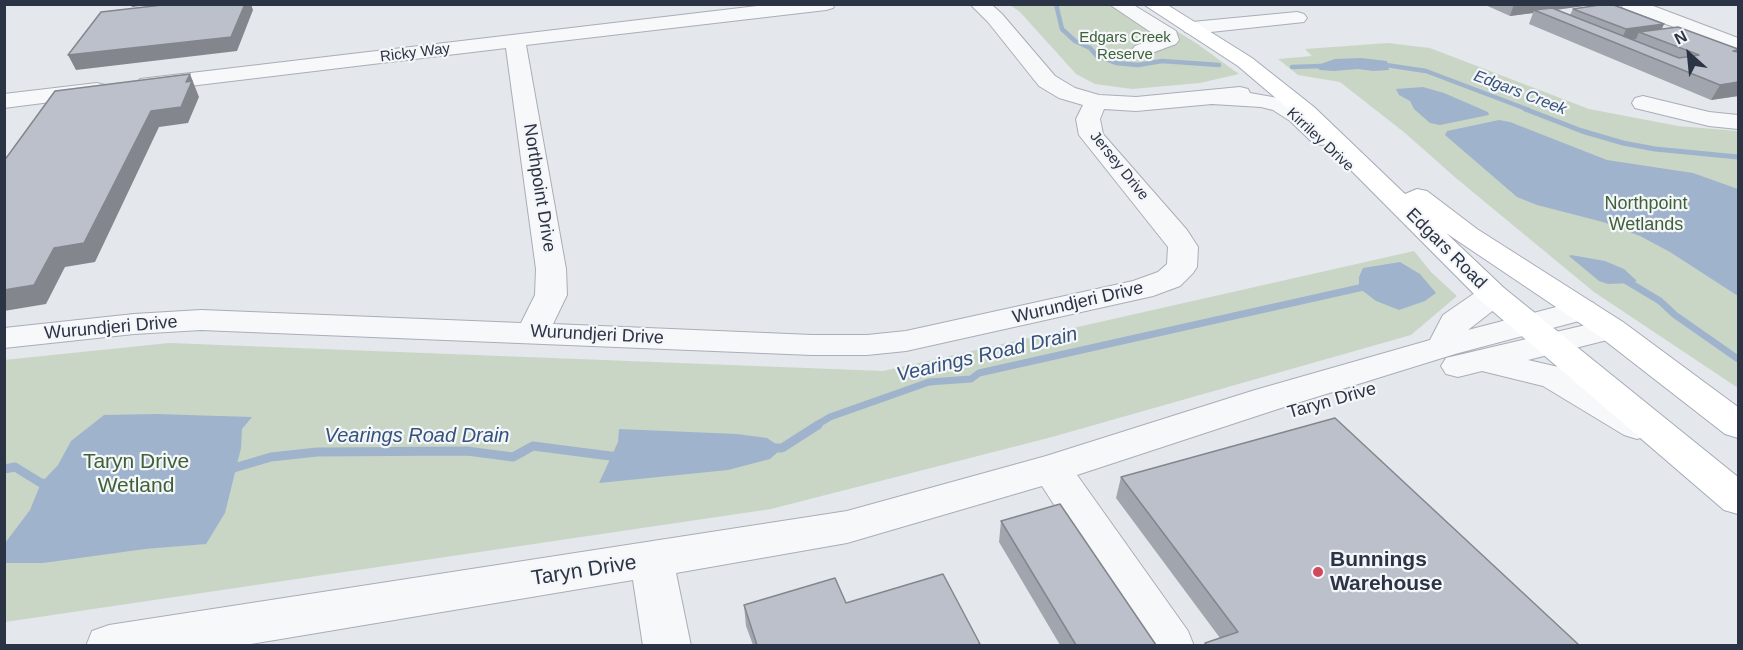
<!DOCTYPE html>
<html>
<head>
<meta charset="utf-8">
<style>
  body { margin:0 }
  #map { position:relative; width:1743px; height:650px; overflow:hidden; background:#e4e7ec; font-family:Arial,sans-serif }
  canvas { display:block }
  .frame { position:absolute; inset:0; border:6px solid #2b3445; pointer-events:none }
  .north { position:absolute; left:1659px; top:24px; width:60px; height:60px; -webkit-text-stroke:4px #f4f6f9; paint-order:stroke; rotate:333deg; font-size:16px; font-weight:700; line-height:24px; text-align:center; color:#2b3445 }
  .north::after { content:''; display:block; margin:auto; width:21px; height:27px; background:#2b3445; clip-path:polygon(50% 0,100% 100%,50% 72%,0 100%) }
</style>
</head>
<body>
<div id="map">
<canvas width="1743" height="650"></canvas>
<div class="frame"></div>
<div class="north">N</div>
</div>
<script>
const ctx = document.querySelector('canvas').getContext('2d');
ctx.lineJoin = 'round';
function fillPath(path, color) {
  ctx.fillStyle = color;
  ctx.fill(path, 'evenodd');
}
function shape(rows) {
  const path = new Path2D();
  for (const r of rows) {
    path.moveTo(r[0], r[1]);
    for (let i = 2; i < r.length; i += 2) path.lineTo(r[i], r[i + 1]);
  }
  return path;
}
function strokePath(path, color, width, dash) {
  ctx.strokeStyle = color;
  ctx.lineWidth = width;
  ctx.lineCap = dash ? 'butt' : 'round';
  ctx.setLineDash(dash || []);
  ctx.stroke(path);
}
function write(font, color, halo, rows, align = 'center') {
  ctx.font = font + ' Arial,sans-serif';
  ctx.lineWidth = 4.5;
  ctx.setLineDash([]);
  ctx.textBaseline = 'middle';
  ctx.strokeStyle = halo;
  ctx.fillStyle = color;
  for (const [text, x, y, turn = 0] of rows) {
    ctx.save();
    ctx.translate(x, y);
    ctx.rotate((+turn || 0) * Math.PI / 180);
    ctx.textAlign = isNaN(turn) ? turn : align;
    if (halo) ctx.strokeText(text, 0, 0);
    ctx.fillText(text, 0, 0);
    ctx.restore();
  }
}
fillPath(shape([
  [1010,5,1134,5,1196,43,1239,74,1200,83,1132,89,1095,84,1076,74,1020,12],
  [1388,43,1430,48,1589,109,1678,126,1738,131,1738,388,1594,292,1457,179,1405,133,1340,82,1298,75,1278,59,1312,56,1305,49],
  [1414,251,1431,272,1457,296,1411,335,1052,437,771,509,5,622,4,360,169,343,883,371]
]), '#c9d6c5');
fillPath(shape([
  [1361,58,1387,61,1389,70,1373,71,1358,69,1334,71,1320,70,1315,66,1335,59],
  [1423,87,1444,93,1488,112,1489,115,1440,125,1430,123,1414,109,1410,101,1399,95,1396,89],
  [1499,120,1510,122,1607,160,1693,173,1738,189,1738,296,1670,252,1640,236,1603,222,1537,205,1517,197,1445,135,1447,131],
  [1571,255,1605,261,1624,269,1637,281,1631,283,1608,284,1599,281,1569,256],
  [1400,262,1420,274,1436,293,1425,301,1399,310,1376,301,1359,288,1359,277,1363,268],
  [156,414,252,417,242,429,241,448,225,513,206,544,145,549,43,563,5,563,5,543,30,510,41,483,58,465,71,441,104,415],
  [619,429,737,434,767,438,782,448,770,459,728,470,599,483,618,442]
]), '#9fb4cc');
strokePath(shape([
  [1056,4,1062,29,1075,41,1090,48,1097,56,1116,63,1138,65,1162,61,1219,65],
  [1379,64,1426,71,1529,110],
  [1292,67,1322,66]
]), '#9fb4cc', 4.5);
strokePath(shape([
  [1525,109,1582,131,1623,143,1655,149,1738,157]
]), '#9fb4cc', 5);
strokePath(shape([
  [1625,280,1660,301,1675,315,1738,359],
  [815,426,830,417,929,382,971,379,979,373,1368,286]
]), '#9fb4cc', 7);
strokePath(shape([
  [773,448,782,448,818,425],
  [4,469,15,467,41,483,48,484],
  [227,470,271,457,317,452,467,451,513,457,533,446,618,457]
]), '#9fb4cc', 9);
const minor = shape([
  [774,4,835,4,833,8,826,10,526,45,566,269,567,295,553,324,812,335,867,335,906,331,1133,281,1158,272,1167,264,1168,247,1079,135,1076,119,1083,105,1059,98,1039,86,988,22,970,4,991,4,1002,14,1055,76,1075,88,1099,95,1136,97,1240,87,1248,89,1250,93,1289,100,1306,111,1334,138,1331,143,1322,145,1313,143,1290,121,1273,110,1261,107,1212,104,1136,111,1104,109,1100,119,1103,134,1187,230,1198,247,1197,267,1193,273,1180,286,1153,296,906,351,867,355,812,355,201,330,134,334,4,348,4,328,134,314,201,310,521,323,535,295,536,269,506,48,148,91,140,89,137,84,140,79,774,4],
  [1109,4,1132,4,1176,31,1179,40,1176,44,1149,54,1142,56,1135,54,1132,50,1135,46,1158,37,1109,4],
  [1621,4,1648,4,1738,38,1738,51,1623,8,1621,4],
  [1297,12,1304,14,1307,18,1304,22,1192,34,1185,32,1182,28,1185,24,1192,22,1297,12],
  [97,83,105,85,108,90,105,95,4,108,4,94,97,83],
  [1643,96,1709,112,1738,115,1738,129,1709,126,1635,108,1632,103,1635,98,1643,96],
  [1493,286,1504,288,1509,295,1504,302,1468,330,1583,300,1594,303,1599,310,1594,317,1455,354,1281,408,1077,475,1188,631,1194,646,1145,646,1042,486,847,543,676,573,691,646,643,646,633,580,239,646,86,646,92,631,109,625,847,511,1046,456,1255,390,1430,340,1443,315,1482,288,1493,286],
  [1611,319,1623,322,1628,329,1623,336,1528,360,1567,369,1650,417,1656,426,1650,435,1637,439,1624,435,1543,386,1482,371,1458,377,1446,374,1441,366,1446,358,1611,319]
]);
const major = shape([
  [1143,4,1166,4,1252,58,1314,107,1405,194,1417,189,1427,191,1477,229,1623,322,1738,407,1738,438,1725,434,1599,336,1446,233,1504,288,1738,477,1738,514,1724,510,1482,302,1298,117,1238,66,1143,4]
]);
strokePath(minor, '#a9aeb7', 2);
strokePath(major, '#a3abb8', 2);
fillPath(minor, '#f7f8fa');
fillPath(major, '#fff');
fillPath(shape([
  [1483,4,1598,4,1556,10,1570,15,1573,9,1664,24,1662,29,1678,27,1738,96,1711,100,1529,24,1533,13,1510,16],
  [1121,477,1579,645,1204,645,1205,643,1220,638,1116,498],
  [1001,521,1156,645,1060,645,999,542],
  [846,603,980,644,980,645,753,645,746,626,744,605]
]), '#a1a5ae');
fillPath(shape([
  [131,4,155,4,132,7],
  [245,4,251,4,253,10,237,51,76,70,68,55],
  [1514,4,1598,4,1539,12,1534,10,1533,13,1510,16],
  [1664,24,1658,36,1639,32,1636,39,1621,41,1626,29],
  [190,74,199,97,188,123,159,127,95,262,65,267,46,304,4,311,4,290,54,248,151,111,186,82],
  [1738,82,1738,96,1711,100,1720,85]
]), '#83868d');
const building = shape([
  [171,4,245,4,231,37,68,55,101,12,171,4],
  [1606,4,1611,4,1664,24,1626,29,1573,9,1606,4],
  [1552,8,1679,58,1699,55,1639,32,1678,27,1738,49,1738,50,1733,51,1738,52,1738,82,1720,85,1534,10,1552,8],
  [190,74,186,82,192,81,181,107,151,111,84,243,54,248,34,285,4,290,4,161,55,91,190,74],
  [1335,418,1579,645,1207,645,1205,643,1238,632,1121,477,1335,418],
  [1060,504,1156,645,1076,645,1001,521,1060,504],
  [943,574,980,644,976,645,757,645,744,605,835,578,846,603,943,574]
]);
fillPath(building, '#bbc0ca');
strokePath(building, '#83868d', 1.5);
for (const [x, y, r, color] of [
  [1318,572,6,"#d1495b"]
]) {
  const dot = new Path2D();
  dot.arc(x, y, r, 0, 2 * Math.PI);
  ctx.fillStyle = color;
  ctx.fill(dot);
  strokePath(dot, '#f4f6f9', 2);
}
write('15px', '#3f6138', '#f4f6f9', [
  ["Edgars Creek",1125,38],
  ["Reserve",1125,55]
]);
write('15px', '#2b3445', '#f4f6f9', [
  ["Ricky Way",415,53,-7],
  ["Kirriley Drive",1320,140,43],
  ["Jersey Drive",1119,166,51]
]);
write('italic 16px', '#34527a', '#f4f6f9', [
  ["Edgars Creek",1520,93,21]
]);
write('18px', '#2b3445', '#f4f6f9', [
  ["Northpoint Drive",539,188,81],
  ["Edgars Road",1446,249,45],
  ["Wurundjeri Drive",1078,303,-13],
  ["Wurundjeri Drive",111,328,-5],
  ["Wurundjeri Drive",597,335,3],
  ["Taryn Drive",1332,401,-16]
]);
write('18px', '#3f6138', '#f4f6f9', [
  ["Northpoint",1646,204],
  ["Wetlands",1646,225]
]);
write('italic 20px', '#34527a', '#f4f6f9', [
  ["Vearings Road Drain",987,355,-13],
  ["Vearings Road Drain",417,436]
]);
write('21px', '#3f6138', '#f4f6f9', [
  ["Taryn Drive",136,462],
  ["Wetland",136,486]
]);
write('bold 21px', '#2b3445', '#f4f6f9', [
  ["Bunnings",1330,560],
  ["Warehouse",1330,584]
], 'left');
write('21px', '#2b3445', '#f4f6f9', [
  ["Taryn Drive",584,571,-9]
]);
</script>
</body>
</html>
